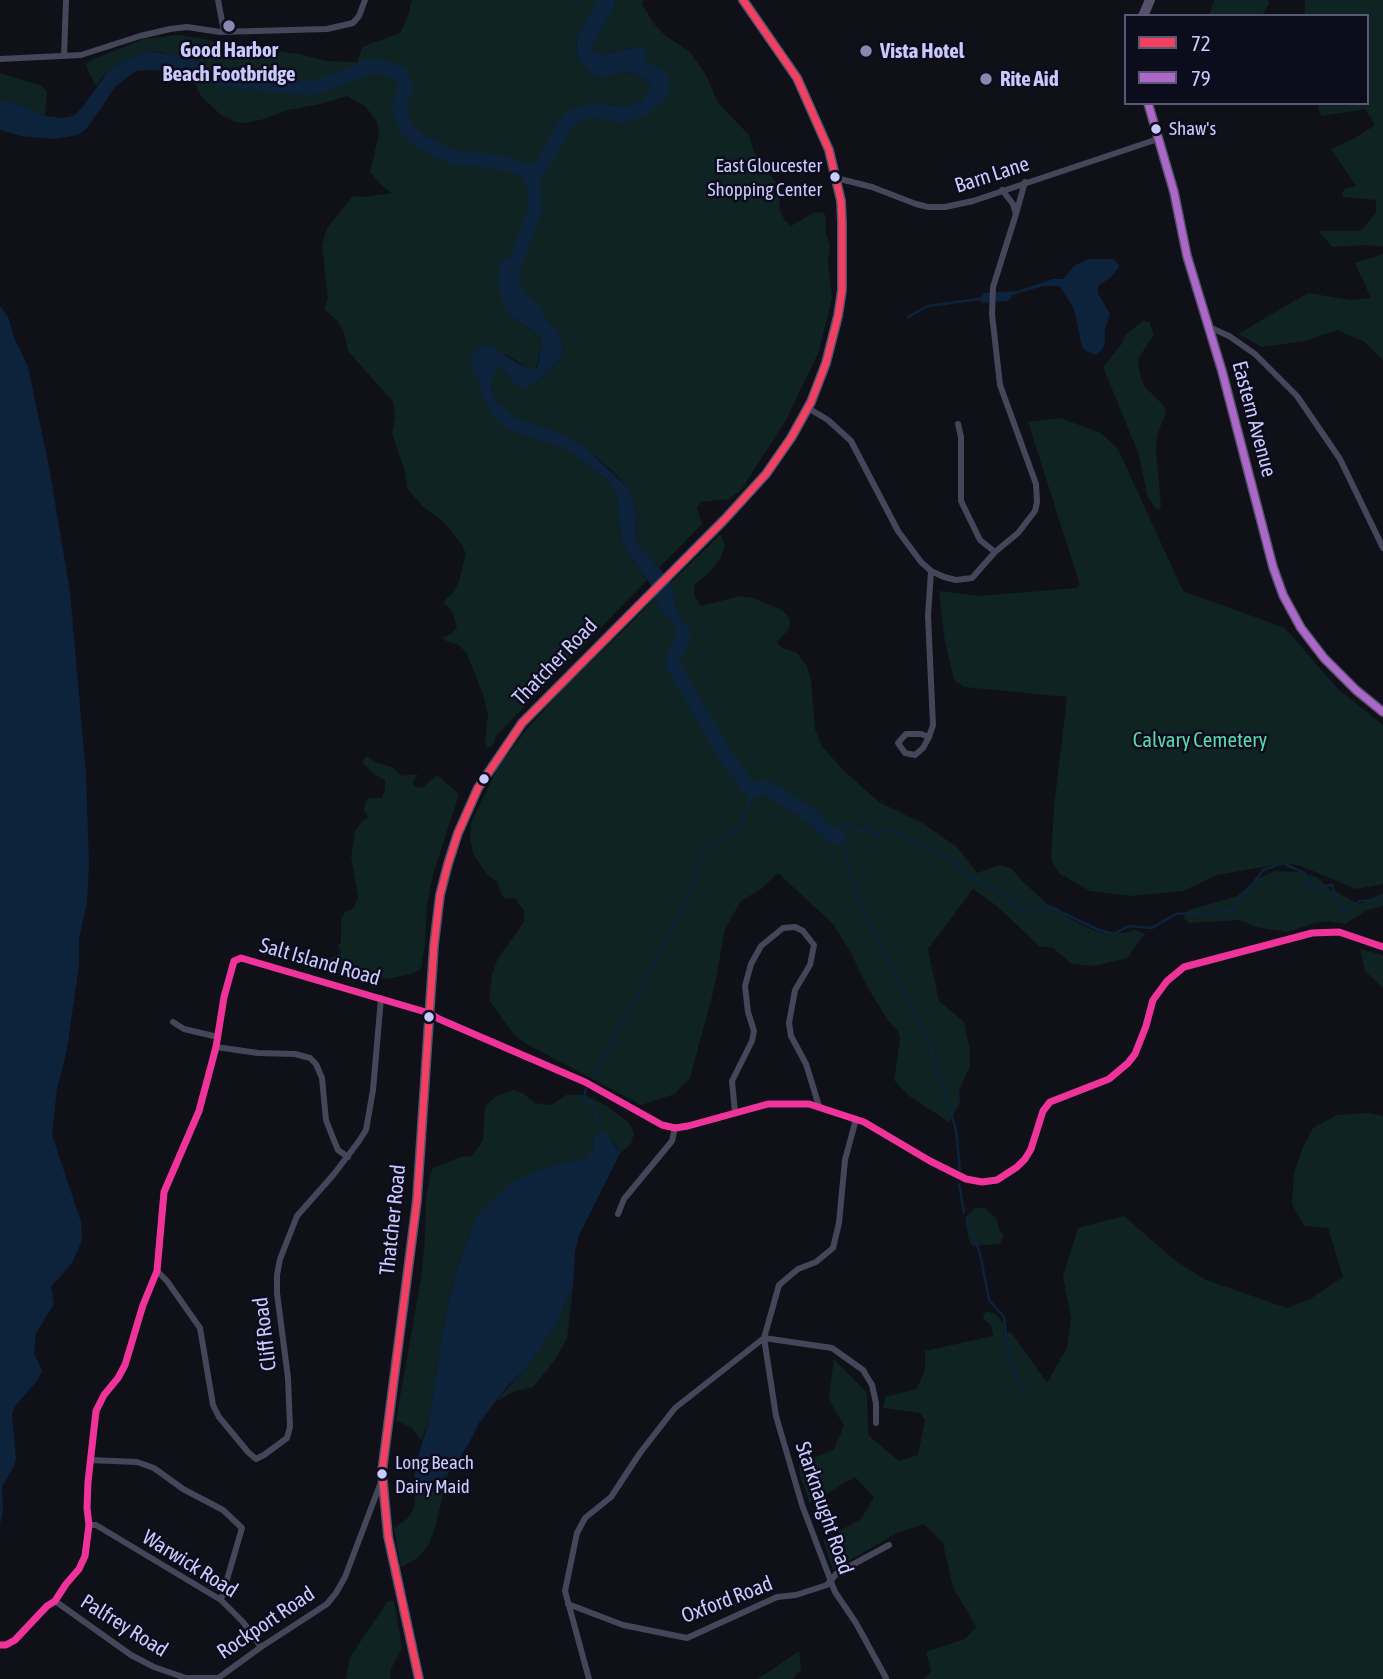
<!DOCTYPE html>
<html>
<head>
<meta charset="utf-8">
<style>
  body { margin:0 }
  #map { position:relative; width:1383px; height:1679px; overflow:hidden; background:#101019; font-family:"Asap Condensed",sans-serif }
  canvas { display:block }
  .legend { position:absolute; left:1124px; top:14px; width:245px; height:91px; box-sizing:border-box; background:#0d0c1d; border:2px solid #595877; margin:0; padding:9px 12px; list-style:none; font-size:21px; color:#cacafd }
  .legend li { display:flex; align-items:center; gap:14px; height:35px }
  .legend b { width:35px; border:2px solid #595877 }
</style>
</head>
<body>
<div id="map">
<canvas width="1383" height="1679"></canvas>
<ul class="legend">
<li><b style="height:9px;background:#f24062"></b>72</li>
<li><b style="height:9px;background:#ac68c9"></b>79</li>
</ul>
</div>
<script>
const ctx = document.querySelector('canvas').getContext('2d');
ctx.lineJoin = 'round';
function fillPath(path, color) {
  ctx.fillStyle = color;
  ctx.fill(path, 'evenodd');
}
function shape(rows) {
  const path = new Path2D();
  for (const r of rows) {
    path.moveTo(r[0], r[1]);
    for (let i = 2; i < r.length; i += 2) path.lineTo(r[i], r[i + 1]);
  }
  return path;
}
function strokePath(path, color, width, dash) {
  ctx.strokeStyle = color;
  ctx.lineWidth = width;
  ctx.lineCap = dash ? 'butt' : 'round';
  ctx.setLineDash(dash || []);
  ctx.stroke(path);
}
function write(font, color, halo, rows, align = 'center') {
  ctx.font = font + ' "Asap Condensed",sans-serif';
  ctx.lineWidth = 5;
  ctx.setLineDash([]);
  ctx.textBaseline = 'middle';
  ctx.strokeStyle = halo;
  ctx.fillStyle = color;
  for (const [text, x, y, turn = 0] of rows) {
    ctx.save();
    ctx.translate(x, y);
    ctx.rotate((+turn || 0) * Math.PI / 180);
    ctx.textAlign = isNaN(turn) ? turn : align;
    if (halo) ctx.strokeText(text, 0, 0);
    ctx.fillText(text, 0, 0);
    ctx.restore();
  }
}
fillPath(shape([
  [412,0,597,0,577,37,576,52,583,64,592,75,607,78,626,72,634,73,644,79,651,87,644,101,624,107,593,101,605,112,617,115,616,125,639,119,665,71,645,60,639,47,606,54,594,52,592,47,612,12,616,0,643,0,642,4,654,24,666,36,690,52,706,75,718,103,749,135,754,152,775,181,780,198,779,209,785,221,791,226,813,213,822,212,826,216,826,235,830,245,828,262,832,298,819,351,786,420,741,490,729,499,701,502,697,508,702,524,659,568,635,540,636,512,630,490,612,471,584,446,560,433,521,420,494,399,491,382,495,369,500,366,508,376,529,387,544,376,562,357,563,345,555,328,539,312,524,303,511,290,515,263,501,258,511,316,540,336,542,345,536,368,528,368,505,354,477,376,483,399,510,431,564,448,608,480,617,496,622,544,647,580,496,736,493,745,487,748,485,743,488,715,484,697,466,652,457,644,448,642,442,638,452,633,457,627,452,611,443,602,454,592,459,581,466,554,462,545,445,523,423,507,407,488,405,471,392,434,395,416,393,402,348,351,344,333,338,321,324,309,328,299,322,245,327,228,353,196,363,197,392,193,381,185,370,172,379,134,377,122,365,106,347,96,321,104,288,110,264,119,245,123,236,122,221,115,201,96,195,84,201,63,160,52,148,51,120,63,104,75,96,86,87,68,87,64,91,60,144,39,179,35,205,39,220,44,299,54,326,61,357,62,362,47,400,33,407,19],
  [1214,0,1268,0,1269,4,1262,16,1209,16],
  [1305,0,1383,0,1383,247,1366,245,1332,247,1319,231,1361,231,1376,213,1376,200,1343,197,1342,193,1345,189,1356,186,1331,149,1355,138,1375,125,1365,109,1321,116,1317,103,1367,103,1367,16,1296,16,1296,14,1305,15],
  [0,73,42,86,47,92,45,116,14,102,0,99],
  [1383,254,1383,360,1365,342,1337,330,1305,341,1262,347,1238,334,1308,293,1351,300,1371,298,1355,263],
  [1143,321,1149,322,1154,335,1139,357,1138,364,1141,378,1145,387,1163,405,1166,413,1157,435,1156,450,1161,506,1159,510,1154,507,1147,495,1139,455,1103,367,1121,345,1126,334],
  [1060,418,1101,433,1118,449,1183,591,1285,628,1338,689,1383,725,1383,884,1356,889,1301,866,1285,863,1217,875,1183,891,1131,896,1090,891,1060,874,1053,864,1051,856,1054,807,1067,697,964,687,954,680,945,642,939,591,980,596,1076,588,1080,585,1028,422],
  [721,534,725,547,720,559,712,570,694,585,695,597,701,606,740,596,753,598,782,610,788,616,790,624,788,630,777,642,782,648,797,653,807,666,811,681,815,729,822,746,842,769,879,802,924,824,958,848,977,873,999,865,1011,868,1020,879,1054,910,1082,925,1098,932,1117,934,1136,930,1145,934,1127,958,1094,966,1072,964,1053,948,1039,946,997,906,973,889,928,949,939,1001,964,1022,970,1050,970,1066,959,1090,960,1102,949,1122,909,1096,894,1080,900,1039,898,1031,887,1019,868,988,850,951,833,924,778,873,761,889,741,901,725,929,714,989,690,1078,675,1094,641,1105,523,1042,515,1036,489,1000,492,974,498,958,524,922,524,910,515,898,506,899,501,894,497,882,486,873,473,854,470,838,471,823,499,765,527,729,565,687,634,620,655,597,663,615,672,621,677,629,689,633,676,607,671,582],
  [367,756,375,762,392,767,402,776,418,774,413,782,414,786,422,788,437,775,459,794,433,875,427,905,425,945,421,969,412,974,386,979,351,975,311,967,341,953,338,946,341,942,341,920,345,912,354,908,358,896,351,857,355,831,362,821,369,818,364,810,365,802,369,798,382,798,385,790,385,780,375,775,362,762],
  [1275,871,1299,872,1311,875,1320,879,1328,888,1359,904,1383,893,1383,906,1367,910,1345,924,1329,921,1315,923,1287,932,1256,927,1240,920,1189,923,1183,918,1189,910,1237,896,1259,878],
  [1360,949,1383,955,1383,988,1365,971],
  [513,1090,524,1094,535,1103,551,1105,566,1095,585,1095,607,1106,628,1122,634,1133,631,1144,620,1153,612,1140,594,1138,592,1150,586,1158,568,1163,477,1215,458,1266,445,1318,429,1421,421,1440,412,1428,396,1420,421,1278,425,1238,426,1197,430,1176,433,1168,460,1157,472,1156,483,1140,485,1106,495,1097],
  [1369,1113,1383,1116,1383,1679,924,1679,931,1671,926,1652,965,1639,976,1627,953,1587,943,1543,924,1524,897,1533,833,1570,823,1540,861,1519,874,1497,855,1477,810,1503,800,1476,799,1465,834,1449,844,1426,829,1399,834,1359,867,1393,868,1435,899,1461,918,1455,925,1420,920,1413,883,1408,885,1397,917,1389,925,1369,925,1351,993,1336,991,1325,984,1320,983,1315,986,1311,995,1314,999,1318,1004,1325,1004,1333,1011,1332,1047,1383,1067,1348,1071,1318,1063,1276,1078,1228,1124,1216,1176,1261,1206,1280,1287,1308,1310,1299,1343,1277,1328,1228,1304,1226,1292,1204,1294,1173,1302,1149,1313,1128,1337,1115],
  [975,1208,984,1208,996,1218,1000,1231,1004,1235,1000,1244,973,1246,970,1243,965,1219],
  [573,1286,567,1338,555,1360,533,1387,515,1391,495,1402,527,1367,554,1329],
  [448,1474,435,1528,429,1544,418,1558,401,1567,394,1528,408,1518,414,1508,415,1497,420,1486],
  [388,1601,394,1601,402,1648,391,1669,390,1679,346,1679,350,1657],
  [799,1651,801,1669,793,1679,758,1679]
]), '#0f2322');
fillPath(shape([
  [597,0,616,0,612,12,592,47,594,52,606,54,639,47,644,48,647,53,645,60,665,71,670,84,666,96,657,107,639,119,616,125,617,115,605,112,592,101,624,107,644,101,651,87,644,79,634,73,625,72,607,78,592,75,583,64,576,52,577,37],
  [148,51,179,56,202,63,195,84,175,73,154,70,136,71,116,86,87,128,78,135,54,139,21,136,0,130,0,99,14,102,45,116,62,118,73,116,82,108,108,71,120,63],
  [501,258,515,263,511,290,524,303,539,312,555,328,563,345,562,357,544,376,529,387,520,388,500,367,496,369,491,382,494,399,521,420,560,433,584,446,630,490,636,512,635,540,671,582,676,607,689,633,686,642,682,646,675,640,677,629,672,621,663,615,659,609,651,585,622,544,617,496,608,480,564,448,510,431,495,417,483,399,477,376,471,371,470,360,473,352,482,346,491,346,517,363,528,368,537,368,542,345,540,336,511,316,503,304,498,285],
  [1089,259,1113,259,1120,266,1111,277,1098,286,1098,293,1110,314,1105,329,1105,343,1102,350,1096,355,1086,351,1082,347,1074,309,1060,286,1043,286,1013,295,1008,301,982,303,979,299,984,293,1017,291,1053,279,1063,279,1075,265],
  [0,306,9,319,13,335,28,367,49,467,70,592,86,774,89,864,87,902,79,939,79,965,67,1049,57,1089,52,1135,81,1222,82,1240,72,1263,51,1287,54,1304,36,1333,34,1353,42,1371,37,1381,15,1406,12,1414,16,1459,14,1466,2,1487,3,1512,0,1524],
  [600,1132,605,1132,620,1153,579,1235,575,1251,573,1286,554,1329,527,1367,506,1388,479,1423,468,1445,448,1474,420,1486,414,1481,417,1460,429,1420,445,1318,458,1266,477,1215,513,1182,542,1169,586,1158,592,1150,594,1138]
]), '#0d233c');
strokePath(shape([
  [908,317,928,306,979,299],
  [593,1078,694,887,701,851,713,846,744,823,745,819,741,815,749,806,749,799,753,791],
  [586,1089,583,1100,591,1102,593,1106,591,1109,597,1113,597,1126],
  [960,1170,956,1130,930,1045,858,900,842,842,838,837,845,824,858,831,869,830,875,835,892,828,907,841,926,846,951,858,963,872,1004,893,1020,911,1048,906,1099,930,1114,934,1129,926,1152,928,1176,914,1233,911,1263,870,1283,863,1304,873,1311,888,1332,885,1342,912,1360,901,1383,900],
  [959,1184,964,1212],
  [967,1217,980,1253,989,1300,1004,1317,1008,1352,1025,1398]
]), '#0d233c', 2.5);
strokePath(shape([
  [183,65,218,79,293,87,313,88,350,75,365,67,385,68,400,73,406,85,399,106,401,115,406,128,418,140,453,158,483,160,512,165,530,174,534,187,535,209,515,264,513,279,516,294,538,316],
  [530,174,542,165,564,126,572,117,591,111,630,115],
  [683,629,684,640,673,656,672,663,725,755,744,781,753,791,764,787,768,788,811,815,829,834,838,837]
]), '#0d233c', 14);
strokePath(shape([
  [218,0,224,32],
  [64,56,66,0],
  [0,59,81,55,140,36,170,29,187,27,220,32,327,29,353,23,359,16,365,0],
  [836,178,872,187,916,204,928,207,945,207,973,201,1158,139],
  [1002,190,1013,204,1016,214,1025,182],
  [1209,327,1229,336,1255,354,1297,396,1340,459,1383,548],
  [808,408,828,420,851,441,898,531,921,562,931,571,944,577,956,580,972,578,995,552,1018,533,1035,511,1037,502,1036,484,1000,385,992,314,993,287,1016,214],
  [958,424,961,437,961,501,980,540,995,552],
  [929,737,921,734,906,734,898,743,905,753,915,755,923,748,929,737,933,725,928,616,931,571],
  [173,1022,184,1029,218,1037],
  [216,1047,258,1053,295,1054,310,1058,316,1064,322,1078,326,1120,333,1138,338,1150,348,1157],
  [735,1113,732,1081,752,1041,754,1031,748,1012,745,986,751,964,761,946,783,928,795,927,803,931,814,945,810,965,795,990,789,1023,791,1036,806,1064,819,1106],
  [618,1214,624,1199,672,1141,675,1128],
  [157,1271,167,1281,200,1328,213,1405,219,1417,248,1452,256,1459,264,1455,287,1438,290,1427,288,1378,277,1293,277,1275,280,1259,297,1216,334,1174,359,1141,366,1130,373,1090,381,998],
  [876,1423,876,1403,872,1385,863,1370,832,1348,764,1338,776,1416,802,1505,835,1592,856,1623,886,1678],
  [90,1460,137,1462,154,1468,183,1489,223,1510,242,1528,221,1600],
  [89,1525,96,1525,221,1600,243,1622,261,1647],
  [55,1601,131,1655,154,1667,186,1678,218,1678],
  [568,1604,623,1625,687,1638,777,1597,796,1595,827,1585,837,1573,889,1545],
  [0,1645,6,1645,15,1640,47,1606,55,1601,66,1584,79,1569,85,1556,89,1525,87,1508,88,1482,96,1411,104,1395,118,1378,125,1365,143,1305,157,1271,164,1192,199,1111,216,1047,224,997,234,961,241,958,429,1013,439,1019,585,1082,662,1125,675,1128,688,1126,768,1104,809,1104,864,1122,930,1161,966,1179,982,1182,997,1180,1017,1167,1025,1159,1031,1149,1043,1111,1050,1102,1109,1079,1128,1063,1135,1054,1146,1026,1153,1000,1167,981,1184,967,1312,933,1339,932,1383,947],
  [217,1679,261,1647,327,1604,336,1593,345,1577,381,1482],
  [589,1679,565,1591,577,1533,585,1518,611,1497,640,1453,675,1408,764,1338,779,1285,798,1269,816,1262,833,1248,839,1223,845,1160,856,1119]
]), '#45465a', 6);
strokePath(shape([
  [419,1679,388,1536,382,1472,417,1200,434,945,440,895,448,864,458,833,478,788,522,723,725,519,766,474,791,438,811,402,826,363,838,316,842,290,842,223,841,201,829,150,797,78,743,0]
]), '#51536d', 10);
strokePath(shape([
  [1143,16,1150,0],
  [1148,103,1174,192,1187,256,1222,371,1273,567,1283,595,1301,628,1324,658,1356,690,1383,712]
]), '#57506c', 10);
strokePath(shape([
  [419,1679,388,1536,382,1472,417,1200,434,945,440,895,448,864,458,833,478,788,522,723,725,519,766,474,791,438,811,402,826,363,838,316,842,290,842,223,841,201,829,150,797,78,743,0]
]), '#f24062', 7);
strokePath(shape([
  [1148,103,1174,192,1187,256,1222,371,1273,567,1283,595,1301,628,1324,658,1356,690,1383,712]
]), '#ac68c9', 7);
strokePath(shape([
  [0,1645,6,1645,15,1640,47,1606,55,1601,66,1584,79,1569,85,1556,89,1525,87,1508,88,1482,96,1411,104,1395,118,1378,125,1365,143,1305,157,1271,164,1192,199,1111,216,1047,224,997,234,961,241,958,429,1013,439,1019,585,1082,662,1125,675,1128,688,1126,768,1104,809,1104,864,1122,930,1161,966,1179,982,1182,997,1180,1017,1167,1025,1159,1031,1149,1043,1111,1050,1102,1109,1079,1128,1063,1135,1054,1146,1026,1153,1000,1167,981,1184,967,1312,933,1339,932,1383,947]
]), '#ef339a', 7);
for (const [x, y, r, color] of [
  [229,26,7,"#8989ad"],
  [866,51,7,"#8989ad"],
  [986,79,7,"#8989ad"],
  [1156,129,6,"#cacafd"],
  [835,177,6,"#cacafd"],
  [484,779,6,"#cacafd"],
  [429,1017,6,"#cacafd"],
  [382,1474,6,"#cacafd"]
]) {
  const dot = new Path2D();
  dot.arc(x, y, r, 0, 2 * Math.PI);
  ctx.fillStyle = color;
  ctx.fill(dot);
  strokePath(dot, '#0d0c1d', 2.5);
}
write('19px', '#cacafd', '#0d0c1d', [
  ["Shaw's",1169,129],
  ["East Gloucester",822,166,"right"],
  ["Shopping Center",822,190,"right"],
  ["Long Beach",395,1463],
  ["Dairy Maid",395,1487]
], 'left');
write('bold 21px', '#cacafd', '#0d0c1d', [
  ["Good Harbor",229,50,"center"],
  ["Beach Footbridge",229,74,"center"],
  ["Vista Hotel",880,51],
  ["Rite Aid",1000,79]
], 'left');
write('21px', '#cacafd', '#0d0c1d', [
  ["Barn Lane",992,175,-18],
  ["Eastern Avenue",1254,419,75],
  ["Thatcher Road",555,662,-46],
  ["Salt Island Road",320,962,16],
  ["Thatcher Road",393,1220,-84],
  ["Cliff Road",265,1334,-97],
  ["Starknaught Road",824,1508,71],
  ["Warwick Road",190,1564,32],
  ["Oxford Road",727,1600,-21],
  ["Rockport Road",266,1623,-34],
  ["Palfrey Road",124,1626,32]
]);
write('21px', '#59daad', '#0d0c1d', [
  ["Calvary Cemetery",1200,740]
]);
</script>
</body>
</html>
